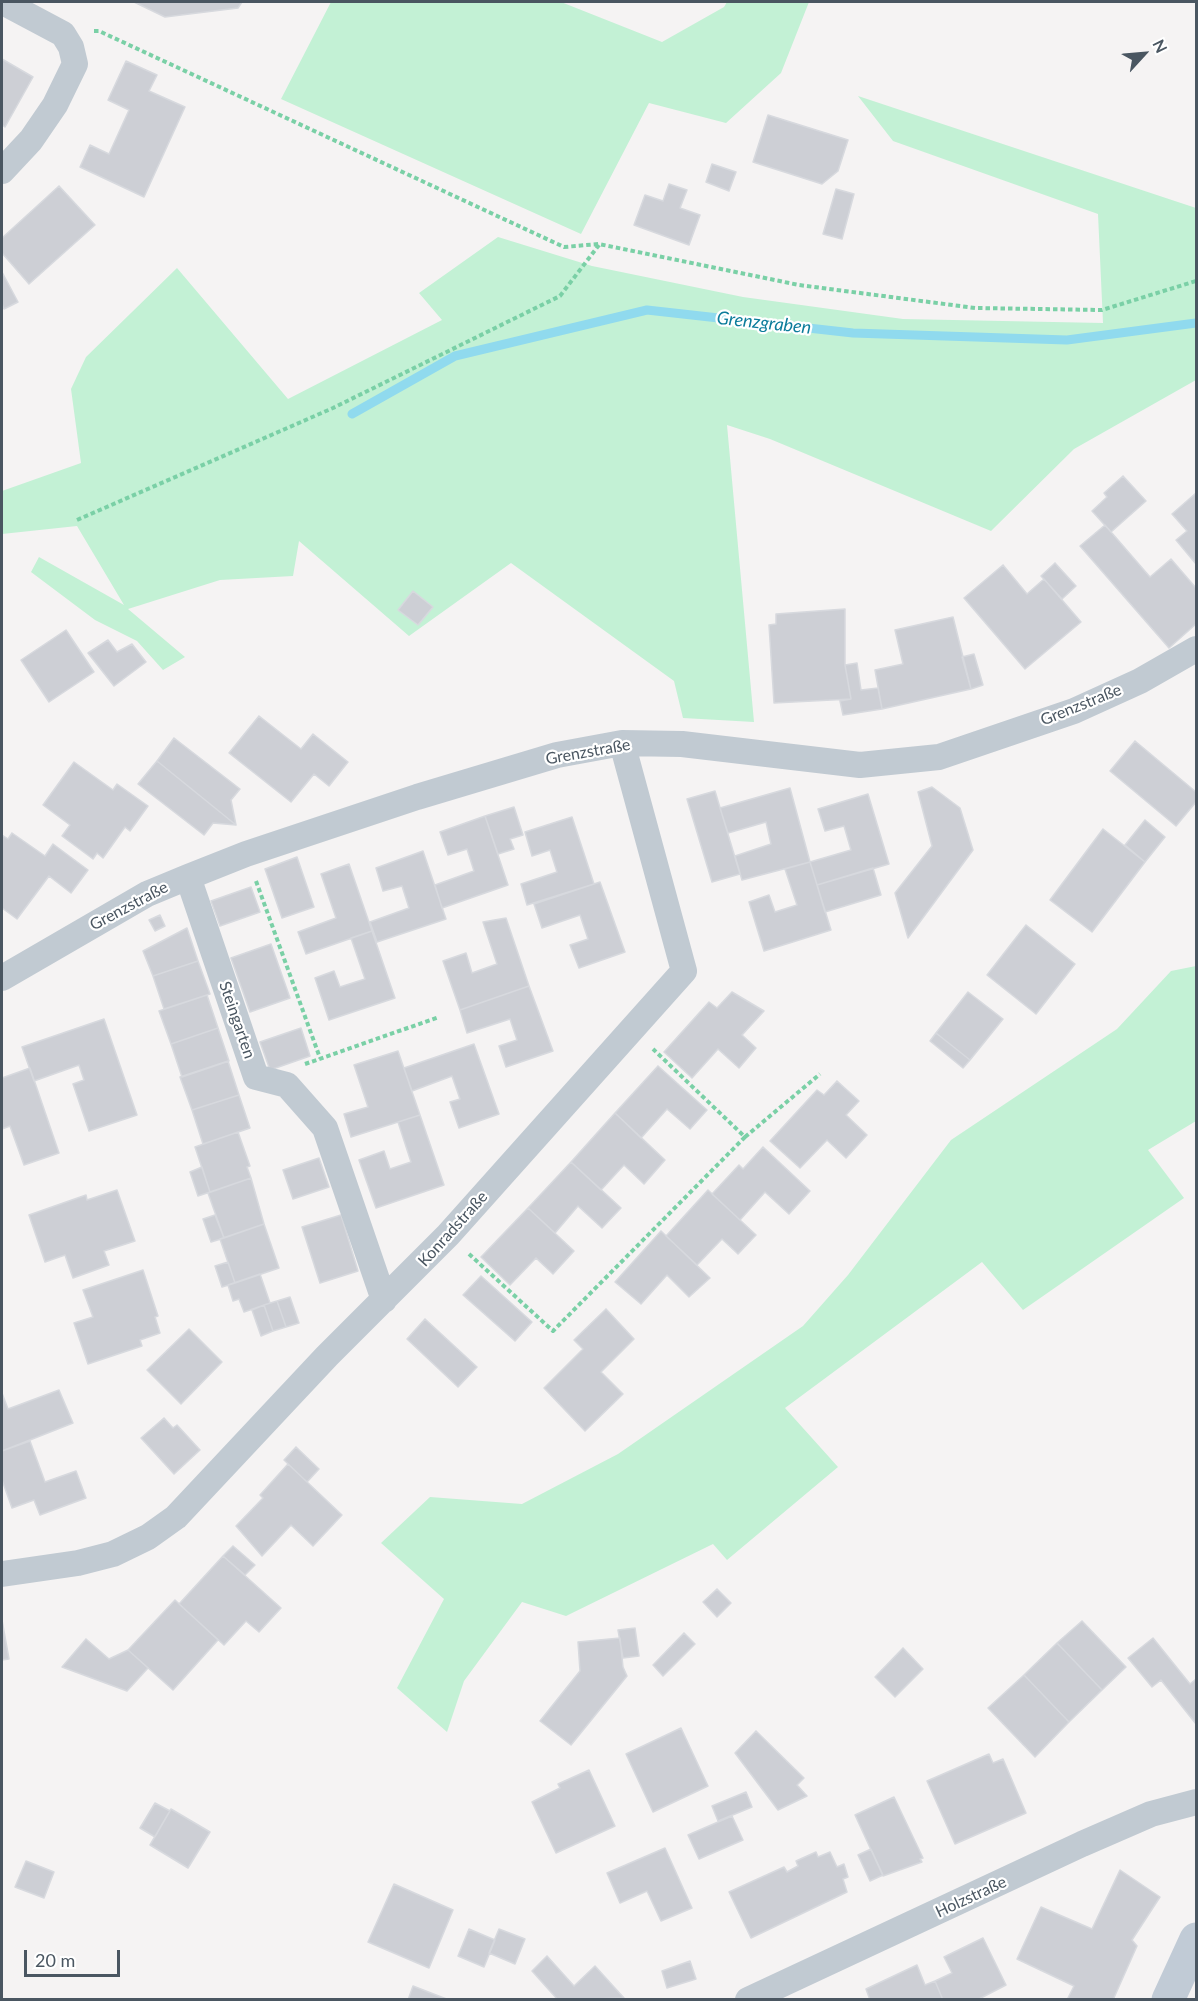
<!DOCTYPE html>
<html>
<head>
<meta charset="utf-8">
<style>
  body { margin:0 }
  #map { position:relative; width:1198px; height:2001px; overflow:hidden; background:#f5f3f3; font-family:Lato,sans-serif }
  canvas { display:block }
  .frame { position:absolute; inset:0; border:3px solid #4a5661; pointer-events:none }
  .north { position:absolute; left:1114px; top:24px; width:60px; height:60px; -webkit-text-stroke:4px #fff; paint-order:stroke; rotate:64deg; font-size:16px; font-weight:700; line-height:24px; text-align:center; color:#4a5661 }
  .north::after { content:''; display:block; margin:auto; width:21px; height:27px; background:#4a5661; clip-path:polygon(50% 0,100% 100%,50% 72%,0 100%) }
  .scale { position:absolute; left:24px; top:1950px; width:96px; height:27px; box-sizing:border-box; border:3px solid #4a5661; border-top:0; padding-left:8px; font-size:18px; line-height:21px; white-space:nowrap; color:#4a5661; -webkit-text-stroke:4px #fff; paint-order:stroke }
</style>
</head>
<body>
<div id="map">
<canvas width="1198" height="2001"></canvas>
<div class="frame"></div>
<div class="north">N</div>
<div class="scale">20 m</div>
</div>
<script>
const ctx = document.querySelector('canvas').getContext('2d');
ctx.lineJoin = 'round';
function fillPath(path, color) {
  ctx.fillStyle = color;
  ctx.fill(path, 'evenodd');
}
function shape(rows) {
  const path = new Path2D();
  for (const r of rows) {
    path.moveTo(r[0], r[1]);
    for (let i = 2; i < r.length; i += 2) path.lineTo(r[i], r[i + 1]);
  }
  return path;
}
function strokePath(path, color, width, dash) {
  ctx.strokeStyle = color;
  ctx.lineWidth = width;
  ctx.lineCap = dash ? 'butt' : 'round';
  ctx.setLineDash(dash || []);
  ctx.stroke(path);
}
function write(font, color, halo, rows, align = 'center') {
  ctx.font = font + ' Lato,sans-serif';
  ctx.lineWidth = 4.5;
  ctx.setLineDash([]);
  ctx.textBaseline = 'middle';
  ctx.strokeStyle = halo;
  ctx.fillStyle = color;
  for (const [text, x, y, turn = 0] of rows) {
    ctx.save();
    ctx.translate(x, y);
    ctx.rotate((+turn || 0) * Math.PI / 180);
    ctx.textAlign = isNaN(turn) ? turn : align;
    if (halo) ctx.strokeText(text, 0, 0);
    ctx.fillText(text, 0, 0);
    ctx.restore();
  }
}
fillPath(shape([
  [331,2,561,2,662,42,724,7,727,2,809,2,781,73,726,123,649,103,581,234,281,99],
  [858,96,1196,208,1196,380,1074,449,991,531,770,439,727,425,754,722,683,718,674,681,511,563,409,636,299,541,293,576,220,580,128,609,185,657,163,670,137,641,95,620,31,572,39,557,124,605,77,526,2,534,2,491,81,463,71,389,86,357,177,268,288,399,442,320,419,293,498,237,592,266,743,297,903,319,1103,323,1098,214,893,141],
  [1196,966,1196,1121,1148,1150,1184,1198,1023,1310,982,1262,785,1408,838,1467,727,1560,713,1544,566,1616,522,1602,464,1681,447,1732,397,1688,444,1599,381,1543,430,1497,522,1504,618,1454,803,1326,848,1275,951,1140,1117,1029,1171,971]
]), '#c3f1d5');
strokePath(shape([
  [352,414,455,356,647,310,853,333,1067,340,1196,323]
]), '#90daee', 9);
const building = shape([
  [134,2,242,2,238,8,165,17,134,2],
  [2,59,33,77,5,127,2,125,2,59],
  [126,61,157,75,149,91,185,107,144,197,80,167,90,145,109,154,129,110,108,100,126,61],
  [768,115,848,140,838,171,822,184,753,162,768,115],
  [712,164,736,172,729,191,706,182,712,164],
  [669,184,687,190,680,208,700,215,689,245,634,225,645,195,663,201,669,184],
  [59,186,95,225,29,284,2,253,2,238,59,186],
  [836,189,854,194,842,239,823,234,836,189],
  [2,272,18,302,4,309,2,304,2,272],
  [1123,476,1146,501,1111,532,1092,511,1107,497,1104,493,1123,476],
  [1196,493,1196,564,1176,540,1187,531,1172,514,1196,493],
  [1105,525,1150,577,1171,559,1196,588,1196,624,1169,648,1080,546,1105,525],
  [1055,563,1076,586,1062,599,1041,576,1055,563],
  [1003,565,1027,594,1044,579,1081,622,1025,669,964,598,1003,565],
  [413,591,433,607,418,625,398,610,413,591],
  [845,609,845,665,851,699,774,703,769,625,776,624,776,614,845,609],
  [953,617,971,689,882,709,875,670,903,664,895,630,953,617],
  [66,630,94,672,49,702,21,660,66,630],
  [108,640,117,652,132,644,146,662,114,686,88,653,108,640],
  [974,654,983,685,971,689,962,657,974,654],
  [857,663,861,690,878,688,882,709,843,715,840,701,851,699,845,665,857,663],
  [259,716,301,749,313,734,348,762,329,786,314,774,291,802,229,753,259,716],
  [174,738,240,789,231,800,236,825,157,761,174,738],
  [1135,741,1196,792,1196,802,1176,826,1110,771,1135,741],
  [157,761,236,825,213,823,204,835,138,784,157,761],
  [74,762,113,790,117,784,148,806,130,831,125,827,103,858,97,853,93,859,62,836,70,825,43,805,74,762],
  [932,787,960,808,973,850,908,938,895,893,932,846,918,792,932,787],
  [790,788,810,862,742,880,735,856,771,844,766,822,728,833,720,808,790,788],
  [715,791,740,874,712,882,687,799,715,791],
  [868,794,889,864,817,885,810,862,851,850,844,826,825,831,818,809,868,794],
  [514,807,523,835,510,839,514,849,498,854,485,816,514,807],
  [485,816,508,885,442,908,435,885,474,871,467,849,448,855,440,832,485,816],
  [572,817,594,884,527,905,521,884,557,872,550,850,532,856,525,832,572,817],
  [1145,820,1165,837,1145,862,1125,845,1145,820],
  [1103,829,1145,862,1092,932,1050,900,1103,829],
  [12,833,45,856,53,844,88,870,71,893,49,876,17,919,2,908,2,835,8,839,12,833],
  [423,851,446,919,377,942,370,922,409,908,402,886,383,891,376,868,423,851],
  [297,857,314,907,282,918,265,869,297,857],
  [810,862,831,930,764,951,749,902,769,895,775,912,797,905,785,869,810,862],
  [349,864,372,931,306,954,298,932,336,918,321,874,349,864],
  [873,868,881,895,825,912,817,885,873,868],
  [600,882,625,952,579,968,570,945,588,939,580,915,542,928,534,904,600,882],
  [251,887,260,912,220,926,211,901,251,887],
  [160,915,165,926,155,931,149,920,160,915],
  [506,918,529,986,460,1010,443,961,466,953,472,973,497,964,483,922,506,918],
  [1026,925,1075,964,1036,1014,987,975,1026,925],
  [187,928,198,961,153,976,143,951,187,928],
  [372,931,395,998,329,1020,315,978,334,971,340,987,365,979,351,938,372,931],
  [271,944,290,998,250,1012,231,958,271,944],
  [198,961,210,994,164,1009,153,976,198,961],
  [529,986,553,1051,506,1067,499,1046,517,1040,510,1019,467,1033,460,1010,529,986],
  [732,992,764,1011,742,1035,756,1048,739,1068,718,1049,692,1078,664,1052,709,1002,717,1008,732,992],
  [968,992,1003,1019,970,1060,936,1033,968,992],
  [207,995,218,1028,171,1044,159,1011,207,995],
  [104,1019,137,1115,89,1131,73,1084,84,1080,79,1065,34,1081,22,1047,104,1019],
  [218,1028,229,1061,182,1077,171,1044,218,1028],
  [301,1028,310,1056,270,1070,260,1042,301,1028],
  [936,1033,970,1060,963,1068,930,1041,936,1033],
  [474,1044,499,1114,459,1128,450,1102,460,1099,452,1076,412,1091,404,1068,474,1044],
  [398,1051,420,1115,351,1137,344,1114,368,1107,354,1065,398,1051],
  [228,1061,239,1095,192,1110,180,1077,228,1061],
  [658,1066,707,1110,690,1129,667,1109,641,1138,615,1113,658,1066],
  [30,1068,59,1153,24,1165,10,1126,2,1129,2,1078,30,1068],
  [837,1081,859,1101,846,1115,867,1135,846,1158,827,1140,800,1168,770,1141,817,1090,824,1095,837,1081],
  [239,1095,250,1128,203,1144,192,1110,239,1095],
  [615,1113,665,1160,644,1184,624,1165,601,1190,571,1162,615,1113],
  [420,1115,444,1185,376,1208,359,1160,384,1151,390,1169,411,1162,398,1122,420,1115],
  [238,1132,250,1166,247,1167,251,1178,210,1192,195,1147,238,1132],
  [763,1147,810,1191,789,1214,765,1192,740,1220,712,1194,739,1165,743,1169,763,1147],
  [319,1158,329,1187,293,1199,283,1170,319,1158],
  [571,1162,621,1208,602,1228,578,1206,555,1233,528,1208,571,1162],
  [202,1167,210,1192,198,1196,190,1172,202,1167],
  [251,1178,264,1224,224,1238,208,1193,251,1178],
  [117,1190,135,1241,104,1251,109,1265,73,1278,65,1255,45,1262,29,1215,86,1195,87,1200,117,1190],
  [708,1190,756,1235,738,1254,722,1239,697,1265,666,1236,708,1190],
  [528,1208,574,1251,553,1274,536,1258,510,1285,481,1257,528,1208],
  [215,1215,224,1238,211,1242,203,1219,215,1215],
  [341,1215,358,1271,320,1283,302,1227,341,1215],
  [264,1224,279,1268,235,1283,220,1239,264,1224],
  [661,1231,710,1278,689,1297,667,1275,641,1304,615,1282,661,1231],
  [228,1262,235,1283,222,1287,215,1266,228,1262],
  [143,1270,158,1316,155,1317,160,1333,140,1340,142,1346,88,1364,74,1323,93,1317,83,1290,143,1270],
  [260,1274,270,1303,244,1312,239,1299,233,1301,228,1285,260,1274],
  [481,1276,532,1322,515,1341,463,1295,481,1276],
  [290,1297,299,1323,286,1327,277,1301,290,1297],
  [277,1301,286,1327,273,1331,264,1305,277,1301],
  [264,1305,273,1331,261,1336,252,1310,264,1305],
  [606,1309,634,1339,601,1372,623,1394,585,1431,544,1388,583,1349,574,1340,606,1309],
  [425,1319,477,1367,458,1387,407,1339,425,1319],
  [189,1329,222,1362,181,1404,147,1370,189,1329],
  [59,1390,73,1423,2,1451,2,1393,8,1409,59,1390],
  [164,1418,173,1428,177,1425,200,1450,174,1474,141,1438,164,1418],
  [30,1441,45,1482,76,1471,86,1498,40,1515,34,1500,12,1508,2,1480,2,1451,30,1441],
  [296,1447,319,1469,307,1482,284,1460,296,1447],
  [288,1464,342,1515,313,1546,291,1525,262,1556,236,1526,263,1498,260,1495,288,1464],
  [233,1546,255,1565,245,1575,223,1556,233,1546],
  [223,1556,281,1608,259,1632,246,1621,224,1645,179,1604,223,1556],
  [717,1589,731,1603,717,1617,703,1602,717,1589],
  [175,1600,218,1640,173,1690,128,1650,175,1600],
  [2,1620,9,1659,2,1660,2,1620],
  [1082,1621,1126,1667,1102,1690,1057,1643,1082,1621],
  [635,1628,639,1656,623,1658,618,1630,635,1628],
  [684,1633,695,1644,663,1676,653,1665,684,1633],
  [620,1638,623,1667,627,1676,571,1745,540,1721,580,1671,578,1642,620,1638],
  [1153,1638,1190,1684,1196,1679,1196,1724,1161,1680,1152,1687,1128,1658,1153,1638],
  [86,1639,109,1659,128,1650,148,1668,127,1691,62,1667,86,1639],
  [1057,1643,1102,1690,1069,1722,1024,1675,1057,1643],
  [903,1648,923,1669,895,1697,875,1677,903,1648],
  [1024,1675,1069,1722,1035,1757,988,1708,1024,1675],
  [681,1728,708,1786,653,1812,626,1754,681,1728],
  [756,1731,804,1778,797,1785,807,1796,778,1810,735,1753,756,1731],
  [989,1754,993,1763,1003,1759,1026,1813,955,1844,927,1781,989,1754],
  [589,1770,615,1826,556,1853,532,1802,560,1788,558,1784,589,1770],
  [746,1792,752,1807,718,1821,712,1806,746,1792],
  [894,1797,923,1858,920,1859,922,1862,883,1876,855,1815,894,1797],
  [155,1803,170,1811,155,1837,140,1828,155,1803],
  [171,1809,210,1832,188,1868,150,1845,171,1809],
  [732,1816,743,1840,699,1859,688,1835,732,1816],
  [665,1848,692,1908,661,1921,647,1891,620,1903,607,1873,665,1848],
  [871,1849,883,1875,870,1881,858,1855,871,1849],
  [816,1852,818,1857,830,1852,837,1867,844,1864,848,1877,843,1879,847,1892,751,1938,729,1892,784,1867,787,1872,798,1866,796,1861,816,1852],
  [26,1861,54,1872,44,1898,15,1887,26,1861],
  [1120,1870,1160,1897,1132,1940,1137,1946,1113,2000,1067,2000,1074,1986,1017,1959,1041,1907,1092,1929,1120,1870],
  [394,1884,453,1910,429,1968,368,1942,394,1884],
  [469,1929,495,1940,484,1967,458,1956,469,1929],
  [499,1929,525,1939,515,1964,489,1953,499,1929],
  [983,1938,1006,1985,977,2000,943,2000,935,1981,952,1973,944,1957,983,1938],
  [547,1956,574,1986,595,1966,624,1998,558,2000,532,1971,547,1956],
  [690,1961,696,1979,667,1988,662,1971,690,1961],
  [917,1965,925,1985,935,1981,943,2000,870,2000,866,1989,917,1965],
  [413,1986,449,2000,408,2000,413,1986]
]);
fillPath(building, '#cdcfd5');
strokePath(building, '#d7d9de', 1.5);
strokePath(shape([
  [94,31,99,31,564,247,599,244,799,285,975,308,1102,310,1196,281],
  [77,520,333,408,560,296,599,245],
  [256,881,320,1058],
  [305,1064,439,1017],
  [745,1137,820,1074],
  [469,1254,553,1331,745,1137,653,1049]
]), '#7ad0a6', 4, [4.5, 3]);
strokePath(shape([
  [2,171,31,140,55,105,75,64,71,47,63,34,3,2],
  [188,877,256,1077,287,1085,325,1128,384,1300],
  [2,978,147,894,188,877,246,854,417,797,557,755,622,743,682,744,860,765,939,757,1074,711,1140,681,1196,649],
  [2,1574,78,1563,113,1554,148,1537,176,1517,327,1356,448,1235,684,971,622,743],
  [748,2000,1082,1844,1151,1814,1196,1802]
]), '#c1cad2', 26);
strokePath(shape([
  [1168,2000,1196,1939]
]), '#c1cbd6', 33);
write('16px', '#4a5661', '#fff', [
  ["Grenzstraße",1081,705,-22],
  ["Grenzstraße",588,752,-10],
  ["Grenzstraße",129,906,-28],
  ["Steingarten",237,1020,71],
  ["Konradstraße",453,1229,-48],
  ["Holzstraße",971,1897,-25]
]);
write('italic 18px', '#0c7c9b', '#fff', [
  ["Grenzgraben",764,323,6]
]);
</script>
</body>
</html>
